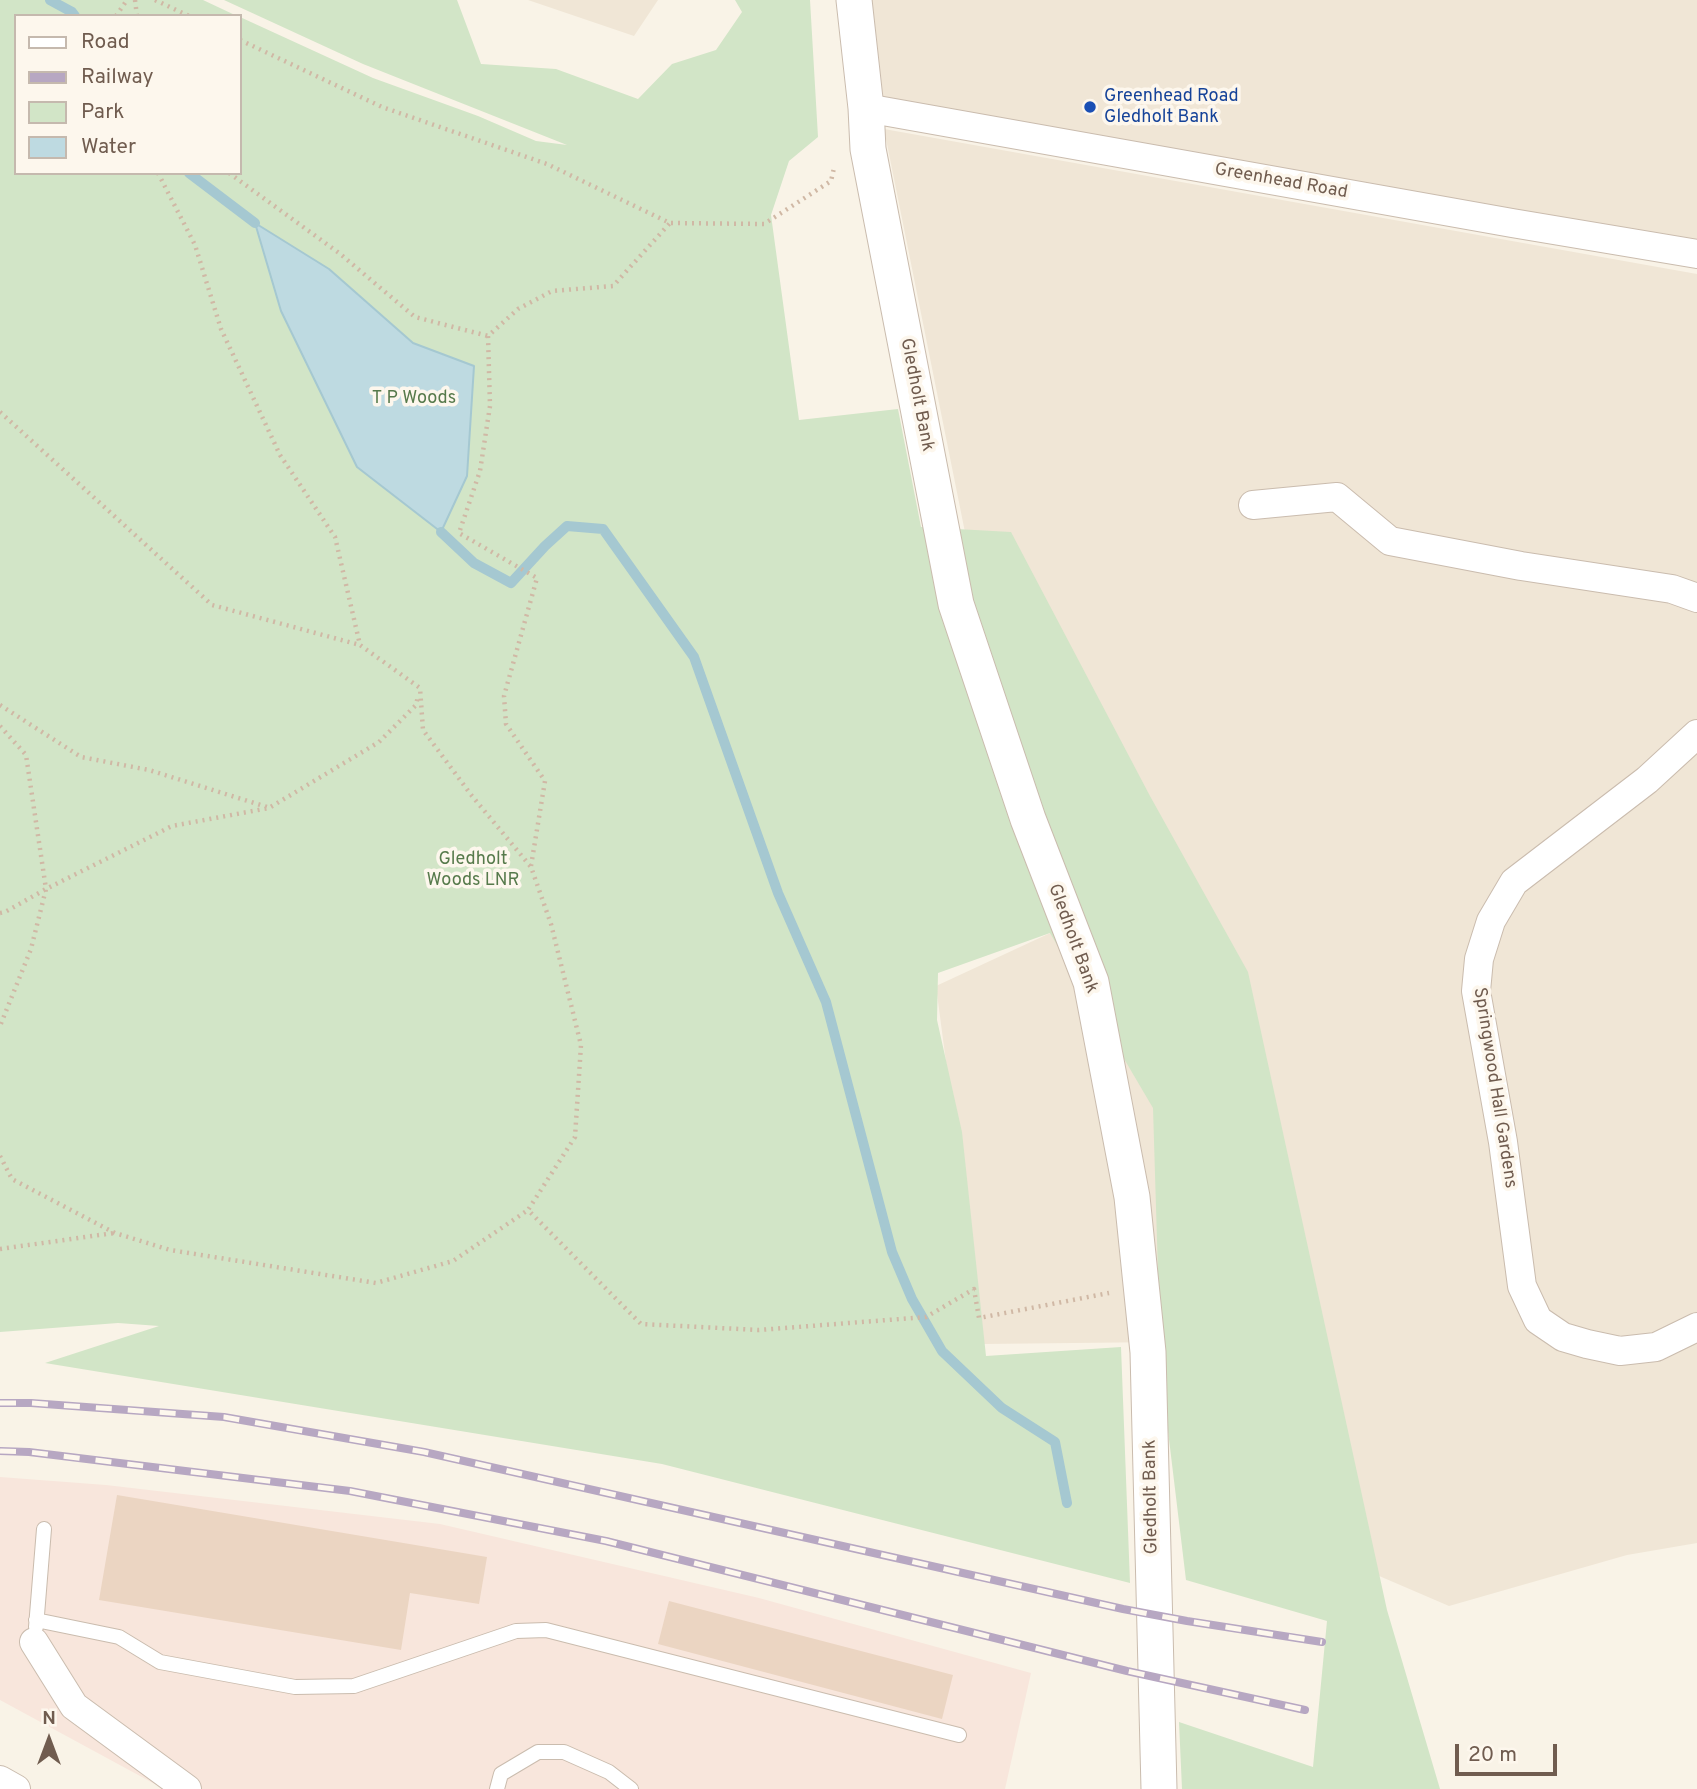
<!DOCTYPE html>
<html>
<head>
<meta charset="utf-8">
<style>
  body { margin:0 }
  #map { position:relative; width:1697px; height:1789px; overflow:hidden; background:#f9f3e7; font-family:Overpass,sans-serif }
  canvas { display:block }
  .legend { position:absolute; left:14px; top:14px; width:228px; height:161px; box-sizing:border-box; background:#fdf7ed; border:2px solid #c5b9ae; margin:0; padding:9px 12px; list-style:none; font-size:21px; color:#705c4f }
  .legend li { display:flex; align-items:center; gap:14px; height:35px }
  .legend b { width:35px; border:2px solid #c5b9ae }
  .north { position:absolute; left:14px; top:1705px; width:70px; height:70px; -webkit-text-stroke:5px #fdf7ed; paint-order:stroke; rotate:0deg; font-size:19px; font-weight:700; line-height:28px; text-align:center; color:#705c4f }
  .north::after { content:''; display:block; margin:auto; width:24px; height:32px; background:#705c4f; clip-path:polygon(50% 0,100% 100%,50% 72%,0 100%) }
  .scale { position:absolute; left:1455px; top:1744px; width:102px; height:32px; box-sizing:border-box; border:4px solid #705c4f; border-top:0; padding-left:9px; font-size:21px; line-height:24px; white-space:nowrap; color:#705c4f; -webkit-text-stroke:5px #fdf7ed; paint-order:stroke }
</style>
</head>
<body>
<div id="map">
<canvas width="1697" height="1789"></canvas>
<ul class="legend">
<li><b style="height:9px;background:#fff"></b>Road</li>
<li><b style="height:9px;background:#b7a7c2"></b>Railway</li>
<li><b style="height:19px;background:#d2e5c7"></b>Park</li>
<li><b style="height:19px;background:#bedae1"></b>Water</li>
</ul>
<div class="north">N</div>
<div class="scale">20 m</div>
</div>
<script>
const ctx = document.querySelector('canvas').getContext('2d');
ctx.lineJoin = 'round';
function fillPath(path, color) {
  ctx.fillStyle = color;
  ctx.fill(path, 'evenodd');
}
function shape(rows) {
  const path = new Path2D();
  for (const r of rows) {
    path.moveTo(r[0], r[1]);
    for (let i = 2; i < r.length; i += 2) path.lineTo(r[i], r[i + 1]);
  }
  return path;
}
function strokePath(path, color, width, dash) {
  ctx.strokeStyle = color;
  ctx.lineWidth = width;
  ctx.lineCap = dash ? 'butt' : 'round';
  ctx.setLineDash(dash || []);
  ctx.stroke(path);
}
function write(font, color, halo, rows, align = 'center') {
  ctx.font = font + ' Overpass,sans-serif';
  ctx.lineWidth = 7;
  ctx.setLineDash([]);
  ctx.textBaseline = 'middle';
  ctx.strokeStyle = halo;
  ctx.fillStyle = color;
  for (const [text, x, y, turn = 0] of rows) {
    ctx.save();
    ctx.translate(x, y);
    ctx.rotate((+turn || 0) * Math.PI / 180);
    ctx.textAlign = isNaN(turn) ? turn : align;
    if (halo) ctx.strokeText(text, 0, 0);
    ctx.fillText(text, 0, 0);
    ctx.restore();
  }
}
fillPath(shape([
  [528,0,658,0,634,36],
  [869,0,1697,0,1697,251,882,111],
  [884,129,1697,274,1697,1543,1627,1555,1449,1606,1342,1560,1164,1342,983,1344,936,986,1089,915,978,597]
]), '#f0e6d6');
fillPath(shape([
  [0,1477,106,1485,440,1524,759,1598,1031,1673,1005,1789,164,1789,0,1700]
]), '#f8e6dc');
fillPath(shape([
  [0,0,203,0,237,16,16,16,16,173,240,173,240,17,373,78,478,116,536,141,567,145,363,64,224,0,457,0,481,64,556,69,638,99,672,64,716,50,742,12,735,0,810,0,818,137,789,161,771,215,799,420,898,409,921,527,1011,532,1150,796,1248,972,1387,1610,1440,1789,1182,1789,1179,1722,1313,1767,1327,1621,1186,1580,1161,1373,1153,1108,1050,933,938,973,937,1020,962,1132,986,1356,1121,1347,1130,1583,662,1464,45,1363,159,1326,118,1323,0,1332]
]), '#d2e5c7');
const water = shape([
  [255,223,329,269,413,343,474,366,467,476,441,532,357,467,281,311,255,223]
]);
fillPath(water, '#bedae1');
strokePath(water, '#a5c8d1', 2);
strokePath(shape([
  [50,0,72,12,75,16],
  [189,173,255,223],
  [441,532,474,563,511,583,545,546,567,526,603,529,694,657,778,893,826,1002,892,1252,912,1299,942,1351,1002,1408,1055,1442,1067,1503]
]), '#a5c8d1', 10);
fillPath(shape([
  [117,1495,487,1557,479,1604,410,1593,401,1650,99,1600],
  [669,1601,953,1675,942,1719,658,1644]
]), '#ebd5c2');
const service = shape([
  [36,1620,119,1637,160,1662,295,1687,354,1686,516,1631,546,1630,959,1735],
  [36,1627,44,1529],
  [497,1789,501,1774,538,1752,564,1752,609,1772,631,1789]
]);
const minor = shape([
  [866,108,1512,223,1697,254],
  [1253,505,1337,497,1390,541,1521,566,1672,589,1697,598],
  [1697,734,1647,780,1514,882,1491,921,1479,959,1476,991,1503,1142,1522,1286,1538,1320,1563,1337,1587,1344,1620,1351,1656,1347,1697,1327],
  [34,1642,74,1706,187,1789],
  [0,1780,16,1789]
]);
const tertiary = shape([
  [854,0,866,108,868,149,956,604,1028,819,1091,982,1132,1197,1148,1352,1159,1789]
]);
strokePath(service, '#cabcae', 16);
strokePath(minor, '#cabcae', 30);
strokePath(tertiary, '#cabcae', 37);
strokePath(shape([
  [135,0,137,16],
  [155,0,189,16],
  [116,16,127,0],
  [240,40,382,107,547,164,670,223,764,224,831,181,834,168],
  [158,173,195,245,221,329,280,455,335,537,360,645,420,688,423,730,472,796,531,867,551,924,581,1045,575,1137,528,1210,641,1324,759,1330,926,1317,974,1289,979,1318,1109,1293],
  [229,173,339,253,415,317,488,336],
  [0,412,212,605,360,645],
  [0,705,81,757,149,770,267,807],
  [0,726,26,755,46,889,31,949,0,1026],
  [531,866,545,781,506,724,504,696,537,578,459,533,480,471,490,406,488,336,518,309,552,291,613,286,670,223],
  [0,913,5,912,46,889,172,826,269,808,379,742,416,705,418,696],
  [0,1156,12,1179,115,1233,170,1250,376,1283,453,1261,528,1210],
  [0,1249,114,1233]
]), '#d0b8a5', 4.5, [2, 5]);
strokePath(service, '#fff', 14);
strokePath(minor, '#fff', 28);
strokePath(tertiary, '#fff', 35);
const rail = shape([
  [0,1403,31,1403,224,1417,424,1452,1123,1609,1187,1621,1322,1642],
  [0,1451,29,1452,350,1491,606,1541,1127,1671,1305,1710]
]);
strokePath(rail, '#b7a7c2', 8);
strokePath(rail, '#fdf7ed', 5, [16]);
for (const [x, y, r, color] of [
  [1090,107,7,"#1a4fb4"]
]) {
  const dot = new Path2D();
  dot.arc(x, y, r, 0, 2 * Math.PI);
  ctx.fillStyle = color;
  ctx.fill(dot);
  strokePath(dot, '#fdf7ed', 2.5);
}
write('18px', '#164399', '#fdf7ed', [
  ["Greenhead Road",1104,97],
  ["Gledholt Bank",1104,118]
], 'left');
write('18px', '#705c4f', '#fdf7ed', [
  ["Greenhead Road",1281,182,10],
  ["Gledholt Bank",916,395,79],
  ["Gledholt Bank",1072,939,70],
  ["Springwood Hall Gardens",1494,1088,81],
  ["Gledholt Bank",1152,1497,-91]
]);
write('18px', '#567a4b', '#fdf7ed', [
  ["T P Woods",414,399],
  ["Gledholt",473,860],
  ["Woods LNR",473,881]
]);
</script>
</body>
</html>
